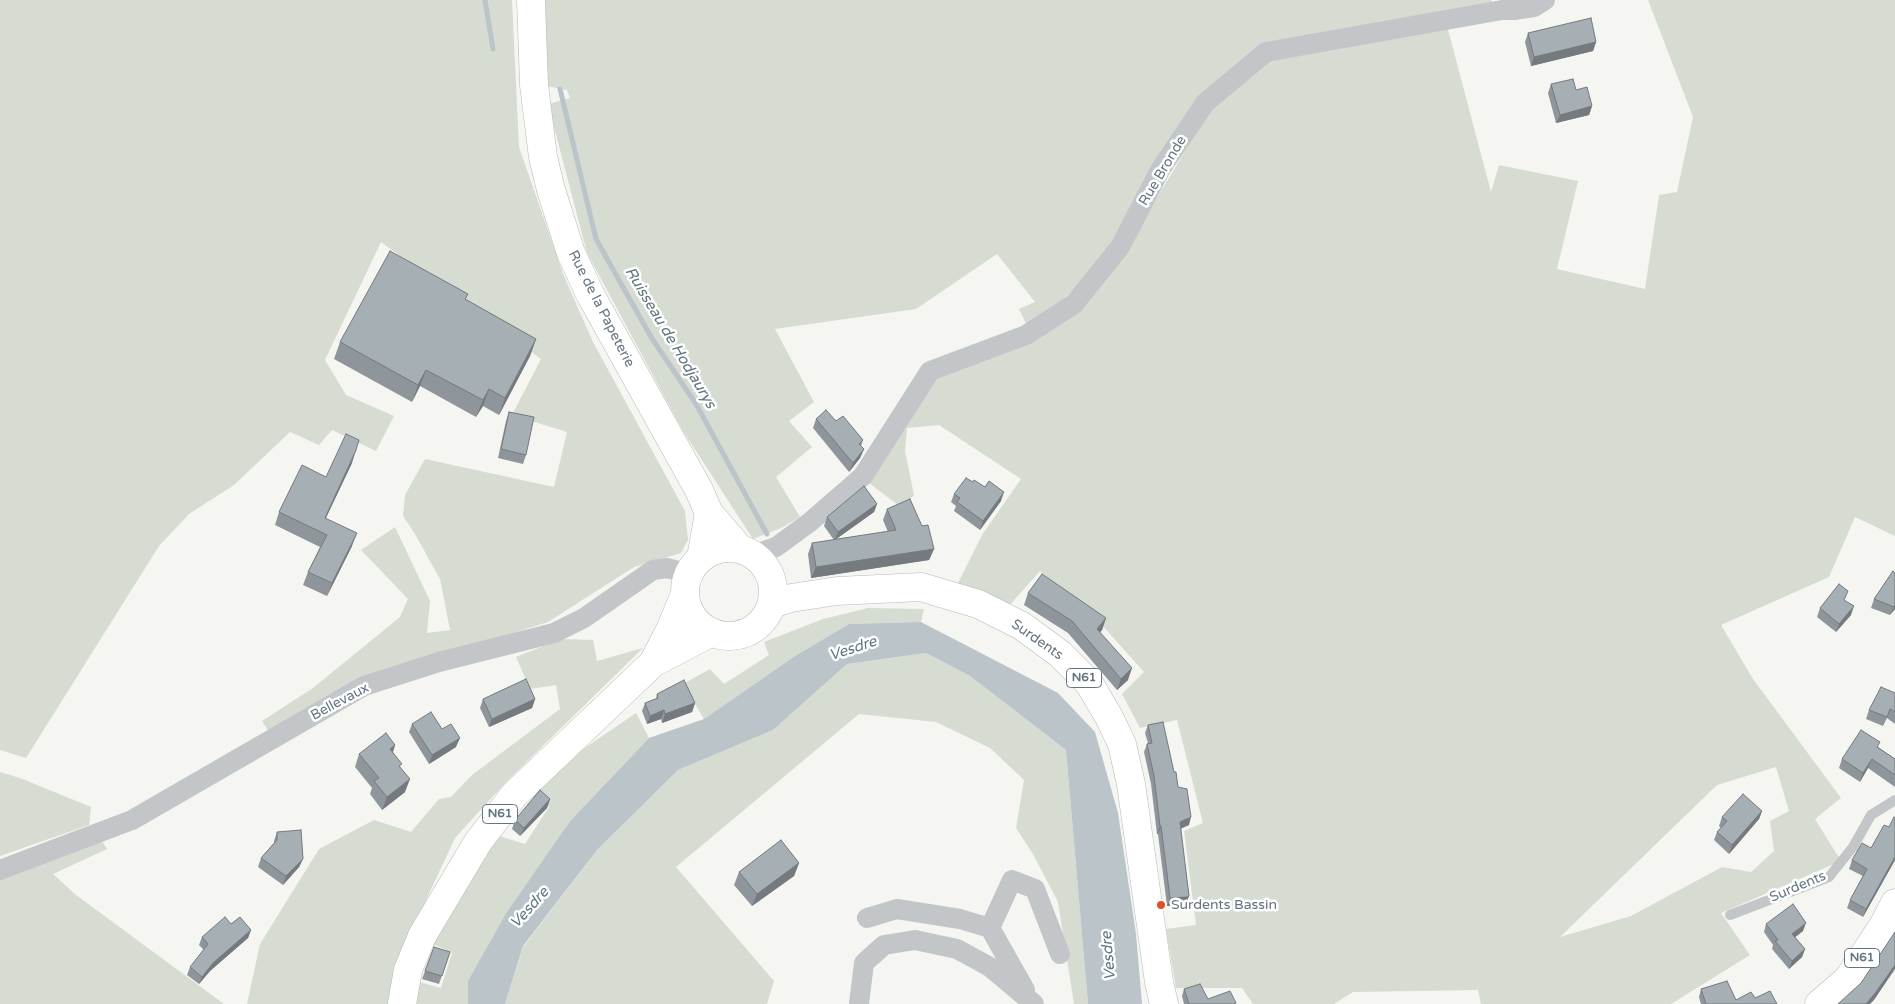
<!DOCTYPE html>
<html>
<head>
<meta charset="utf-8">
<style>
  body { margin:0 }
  canvas { display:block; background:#f5f5f1 }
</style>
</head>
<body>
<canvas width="1895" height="1004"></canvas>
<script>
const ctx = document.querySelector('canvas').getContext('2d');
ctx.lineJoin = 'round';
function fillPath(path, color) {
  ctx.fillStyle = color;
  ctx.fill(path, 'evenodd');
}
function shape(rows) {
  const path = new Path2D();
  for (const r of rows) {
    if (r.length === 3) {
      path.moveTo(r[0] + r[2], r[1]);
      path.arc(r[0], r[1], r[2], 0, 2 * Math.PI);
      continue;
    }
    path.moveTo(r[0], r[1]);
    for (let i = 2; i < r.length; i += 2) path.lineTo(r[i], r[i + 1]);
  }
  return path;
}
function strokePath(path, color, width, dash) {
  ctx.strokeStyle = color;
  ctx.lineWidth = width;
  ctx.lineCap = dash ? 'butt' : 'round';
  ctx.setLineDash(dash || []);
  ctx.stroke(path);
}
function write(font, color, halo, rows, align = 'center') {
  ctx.font = font + ' "Varela Round",sans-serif';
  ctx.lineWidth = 5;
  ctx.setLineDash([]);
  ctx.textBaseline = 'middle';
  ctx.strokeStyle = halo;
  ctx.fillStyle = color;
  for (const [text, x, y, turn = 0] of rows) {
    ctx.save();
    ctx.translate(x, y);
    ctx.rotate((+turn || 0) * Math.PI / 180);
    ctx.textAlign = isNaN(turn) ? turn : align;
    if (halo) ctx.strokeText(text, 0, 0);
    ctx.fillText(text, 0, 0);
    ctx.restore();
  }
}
fillPath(shape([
  [0,0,512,0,519,147,563,274,593,342,685,511,688,540,681,553,634,567,548,622,365,680,269,732,262,721,313,688,400,617,408,599,361,550,395,527,430,601,427,633,450,630,440,579,415,534,403,516,405,495,425,459,554,487,567,432,512,415,541,359,381,242,325,360,346,395,394,416,376,451,332,430,319,445,290,432,234,485,189,514,159,546,26,758,0,750],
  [545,0,1491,0,1493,4,1237,69,1116,244,1053,311,1028,328,1019,309,1035,302,997,254,916,309,775,329,814,402,789,421,812,447,776,477,800,517,781,528,753,539,683,431,587,253,548,104,570,98,567,90,546,86],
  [1648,0,1895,0,1895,536,1855,517,1829,577,1721,625,1753,679,1841,798,1815,819,1841,861,1721,913,1750,955,1671,1004,1481,1004,1478,990,1353,992,1334,1004,1253,1004,1242,988,1176,988,1166,929,1196,925,1184,831,1203,823,1177,720,1140,728,1122,694,1144,672,1101,624,1040,571,1008,607,957,585,982,535,1021,479,939,425,907,428,905,451,914,495,902,508,865,480,931,375,1021,347,1133,236,1175,168,1204,118,1235,83,1275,56,1446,22,1491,192,1499,165,1578,181,1557,269,1645,289,1659,195,1677,192,1693,117],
  [1776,767,1789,811,1770,821,1774,851,1751,872,1722,867,1631,916,1560,937,1717,785],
  [868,608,924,609,921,622,849,624,795,656,704,719,683,684,710,669,724,684,769,655,764,642,823,619],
  [561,639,593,640,597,661,643,648,507,781,455,838,426,900,401,967,391,1004,247,1004,260,944,319,849,374,820,411,832,439,799,451,797,472,775,560,709,556,685,530,689,516,657],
  [926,653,970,676,1066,750,1088,1004,1074,1004,1058,902,1033,854,1016,828,1024,780,990,748,936,722,859,714,676,867,774,981,767,1004,505,1004,523,947,597,850,678,770,773,730,847,664],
  [636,713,649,738,571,820,468,981,468,1004,410,1004,412,980,441,988,452,953,429,942,486,832,525,844,549,807,535,791,579,752],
  [0,772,20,778,91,807,89,825,0,856],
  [101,839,107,849,53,874,76,895,224,1004,0,1004,0,878]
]), '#d6dcd2');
fillPath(shape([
  [921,622,1058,693,1095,732,1118,813,1136,934,1142,1004,1088,1004,1066,750,970,676,926,653,847,664,773,730,678,770,597,850,523,946,505,1004,468,1004,468,981,507,912,571,820,649,738,704,719,795,656,849,624]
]), '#bac4c9');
strokePath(shape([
  [485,0,493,49],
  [560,89,596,239,651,337,696,404,767,534]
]), '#bac4c9', 5);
const secondary = shape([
  [531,0,534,85,543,157,551,190,571,253,590,294,699,490,709,513,740,549],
  [701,558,709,513]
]);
const primary = shape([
  [729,592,44],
  [772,604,791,598,837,591,921,587,978,604,1022,626,1060,654,1089,683,1109,717,1122,744,1131,784,1159,982,1164,1004],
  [653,663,670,630,685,594],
  [402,1004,408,970,422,936,478,842,514,795,653,663,712,632],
  [1819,1004,1848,979,1883,926,1895,903]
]);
strokePath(secondary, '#b4babe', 29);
strokePath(primary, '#b5b9bd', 29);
strokePath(shape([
  [1730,915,1829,877,1853,847,1871,815,1895,800]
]), '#c2c6c9', 10);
strokePath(shape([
  [753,555,776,547,810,522,863,476,930,371,1026,335,1074,304,1120,247,1160,170,1205,103,1266,52,1502,10,1514,10,1534,7,1545,0],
  [0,870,132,820,364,686,439,662,554,633,584,618,653,570,667,568,689,574],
  [867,918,897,909,960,919,990,928],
  [1025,990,990,928,1012,880,1035,889,1060,954],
  [859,1004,864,963,884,945,915,940,957,949,990,967,1034,1004]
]), '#c2c6c9', 20);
strokePath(secondary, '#fff', 28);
strokePath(primary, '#fff', 28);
fillPath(shape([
  [1528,33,1596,42,1593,51,1531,66,1525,42],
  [1551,84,1576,90,1592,106,1589,115,1556,123,1548,93],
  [466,300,536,339,530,356,499,415,483,406,476,417,420,386,412,402,334,359,340,342],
  [509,412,526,455,523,464,498,458,506,421],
  [816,419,836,421,863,440,861,446,864,449,860,458,849,472,813,428],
  [352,463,326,518,352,546,327,596,303,585,308,572,320,547,275,525,279,512,326,477],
  [954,494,1001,501,980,530,954,511,956,506,951,502],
  [877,504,874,512,836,539,888,532,883,520,887,509,922,526,934,549,929,560,811,578,808,554,812,543,834,540,824,526,827,517],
  [1893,571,1895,609,1890,615,1871,608,1874,599],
  [1028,593,1106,618,1102,630,1100,632,1128,680,1117,690,1068,633,1024,605],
  [1845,601,1851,615,1836,632,1817,617,1820,608],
  [1895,693,1895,724,1887,718,1883,726,1866,719,1869,710],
  [657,694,695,703,692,712,662,723,661,719,647,724,642,711,645,703,656,699],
  [483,699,535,699,532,708,489,727,480,708],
  [412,724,442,729,456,747,429,764,409,732],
  [1148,725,1174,772,1178,787,1189,825,1181,828,1186,904,1184,905,1167,906,1158,834,1157,834,1151,784,1144,752,1147,744,1148,743,1145,733],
  [395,745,393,752,401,768,405,792,382,810,370,794,372,788,355,767,359,754],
  [1878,747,1895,759,1895,787,1868,768,1860,782,1839,768,1842,759],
  [550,799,547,808,520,836,512,829,515,820],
  [1762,811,1759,819,1729,854,1714,840,1717,832,1721,828,1719,826,1722,817],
  [1895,818,1895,860,1863,917,1847,908,1850,900,1863,876,1849,869,1852,860,1871,848,1889,827],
  [277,832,303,859,299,867,283,885,258,867,261,858,274,843,274,841],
  [799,863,794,876,752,906,734,885,739,872],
  [231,924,251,930,248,938,210,971,199,984,187,975,190,967,204,950,199,945,202,937],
  [1766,924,1803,931,1795,937,1805,949,1802,957,1789,969,1772,949,1773,945,1764,932],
  [434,947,450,952,439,984,422,979],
  [1184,989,1208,999,1236,1003,1235,1004,1184,1004,1182,996],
  [1701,989,1736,1000,1755,998,1777,1004,1701,1004,1699,997]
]), '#8f969b');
fillPath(shape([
  [1596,42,1593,51,1531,66,1534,57],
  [1592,106,1589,115,1556,123,1560,115],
  [536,339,530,356,499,415,505,398],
  [426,370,420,386,412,402,418,385],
  [489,389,483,406,476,417,483,400],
  [864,449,860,458,849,472,853,463],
  [356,450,352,463,320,530,325,518],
  [1004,492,1001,501,980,530,983,521],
  [877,504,874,512,835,540,838,532],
  [357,533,352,546,327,596,332,583],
  [934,549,929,560,811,578,816,567],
  [1895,605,1895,609,1890,615],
  [1854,606,1851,615,1836,632,1839,624],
  [1106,618,1102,630,1093,640,1097,629],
  [1132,668,1128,680,1117,690,1121,679],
  [535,699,532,708,489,727,492,719],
  [695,703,692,712,662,723,665,714],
  [664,710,661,719,647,724,650,716],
  [460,738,456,747,429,764,432,755],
  [395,745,391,758,390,749],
  [1872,759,1868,768,1860,782,1863,773],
  [410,779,405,792,382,810,387,797],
  [550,799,547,808,520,836,524,828],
  [1762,811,1759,819,1729,854,1732,845],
  [1191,817,1189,825,1178,830,1180,822],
  [1160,826,1161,826,1158,834,1157,834],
  [1895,857,1895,860,1863,917,1866,909],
  [303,859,299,867,283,885,286,876],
  [799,863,794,876,752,906,757,894],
  [1189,896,1186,904,1184,905,1167,906,1170,898],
  [1806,923,1803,931,1789,942,1792,934],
  [251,930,248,938,210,971,199,984,202,977,213,963],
  [1805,949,1802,957,1789,969,1792,961],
  [1895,965,1895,969,1874,1000,1870,1004,1866,1004]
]), '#747a7e');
const building = shape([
  [1591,18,1596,42,1534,57,1528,33,1591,18],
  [1573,79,1576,90,1587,87,1592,106,1560,115,1551,84,1573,79],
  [390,251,468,294,465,299,536,339,505,398,489,389,483,400,426,370,418,385,340,342,390,251],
  [826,410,836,421,843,416,863,440,859,444,864,449,853,463,816,419,826,410],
  [509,412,534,417,526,455,501,449,509,412],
  [346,434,359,440,356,450,325,518,357,533,332,583,308,572,327,535,279,512,302,465,326,477,346,434],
  [966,478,973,482,974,480,985,487,989,481,1004,492,983,521,957,502,960,498,954,494,966,478],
  [864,486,877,504,838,532,827,517,864,486],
  [910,499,922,526,928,525,934,549,816,567,812,543,896,530,887,509,910,499],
  [1893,571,1895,573,1895,605,1894,607,1874,599,1893,571],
  [1042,574,1106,618,1097,629,1132,668,1121,679,1072,621,1028,593,1042,574],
  [1839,584,1848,591,1844,600,1854,606,1839,624,1820,608,1839,584],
  [526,679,535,699,492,719,483,699,526,679],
  [684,680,695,703,665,714,664,710,650,716,645,703,658,698,657,694,684,680],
  [1881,687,1895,693,1895,712,1890,709,1887,717,1869,710,1881,687],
  [431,712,442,729,451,724,460,738,432,755,412,724,431,712],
  [1163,722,1174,772,1176,772,1178,787,1187,789,1191,817,1180,822,1189,896,1187,897,1170,898,1161,826,1160,826,1154,776,1147,744,1152,743,1148,725,1163,722],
  [1861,730,1880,742,1877,747,1895,759,1895,775,1872,759,1863,773,1842,759,1861,730],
  [386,733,395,745,390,749,402,764,399,766,410,779,387,797,374,781,379,778,359,754,386,733],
  [540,790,550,799,524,828,515,820,540,790],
  [1743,794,1762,811,1732,845,1717,832,1727,821,1722,817,1743,794],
  [1894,817,1895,818,1895,857,1866,909,1850,900,1867,869,1852,860,1862,843,1871,848,1884,825,1889,827,1894,817],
  [301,830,303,859,286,876,261,858,277,840,277,832,301,830],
  [781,840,799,863,757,894,739,872,781,840],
  [1793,904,1806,923,1792,934,1805,949,1792,961,1775,941,1778,940,1766,924,1793,904],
  [225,917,231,924,240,917,251,930,213,963,202,977,190,967,208,944,202,937,225,917],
  [1895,932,1895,965,1876,992,1866,1004,1838,1004,1861,983,1895,932],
  [434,947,450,952,442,976,425,971,434,947],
  [1727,981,1736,1000,1751,992,1755,998,1770,991,1777,1004,1706,1004,1701,989,1727,981],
  [1200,984,1208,999,1230,991,1236,1003,1233,1004,1189,1004,1184,989,1200,984]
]);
fillPath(building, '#a6afb4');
strokePath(building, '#747a7e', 1);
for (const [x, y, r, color] of [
  [1161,905,5,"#e05026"]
]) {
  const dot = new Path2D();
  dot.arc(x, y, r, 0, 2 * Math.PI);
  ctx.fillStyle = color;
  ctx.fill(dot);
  strokePath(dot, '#fff', 2);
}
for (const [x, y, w] of [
  [1084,678,35],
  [500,814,35],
  [1862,958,35]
]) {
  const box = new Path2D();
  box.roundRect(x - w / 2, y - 9.5, w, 19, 4);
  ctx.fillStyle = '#fff';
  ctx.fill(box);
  strokePath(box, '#647582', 1);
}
write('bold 12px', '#647582', null, [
  ["N61",1084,678],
  ["N61",500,814],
  ["N61",1862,958]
]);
write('14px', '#647582', '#fff', [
  ["Rue Bronde",1163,171,-59],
  ["Rue de la Papeterie",601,309,63],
  ["Surdents",1037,640,35],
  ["Bellevaux",340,702,-28],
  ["Surdents",1798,887,-23]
]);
write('14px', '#647582', '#fff', [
  ["Surdents Bassin",1171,905]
], 'left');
write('italic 15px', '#5f777f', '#fff', [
  ["Ruisseau de Hodjaurys",670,338,59],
  ["Vesdre",853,649,-18],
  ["Vesdre",530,908,-48],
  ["Vesdre",1109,956,-95]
]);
</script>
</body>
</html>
